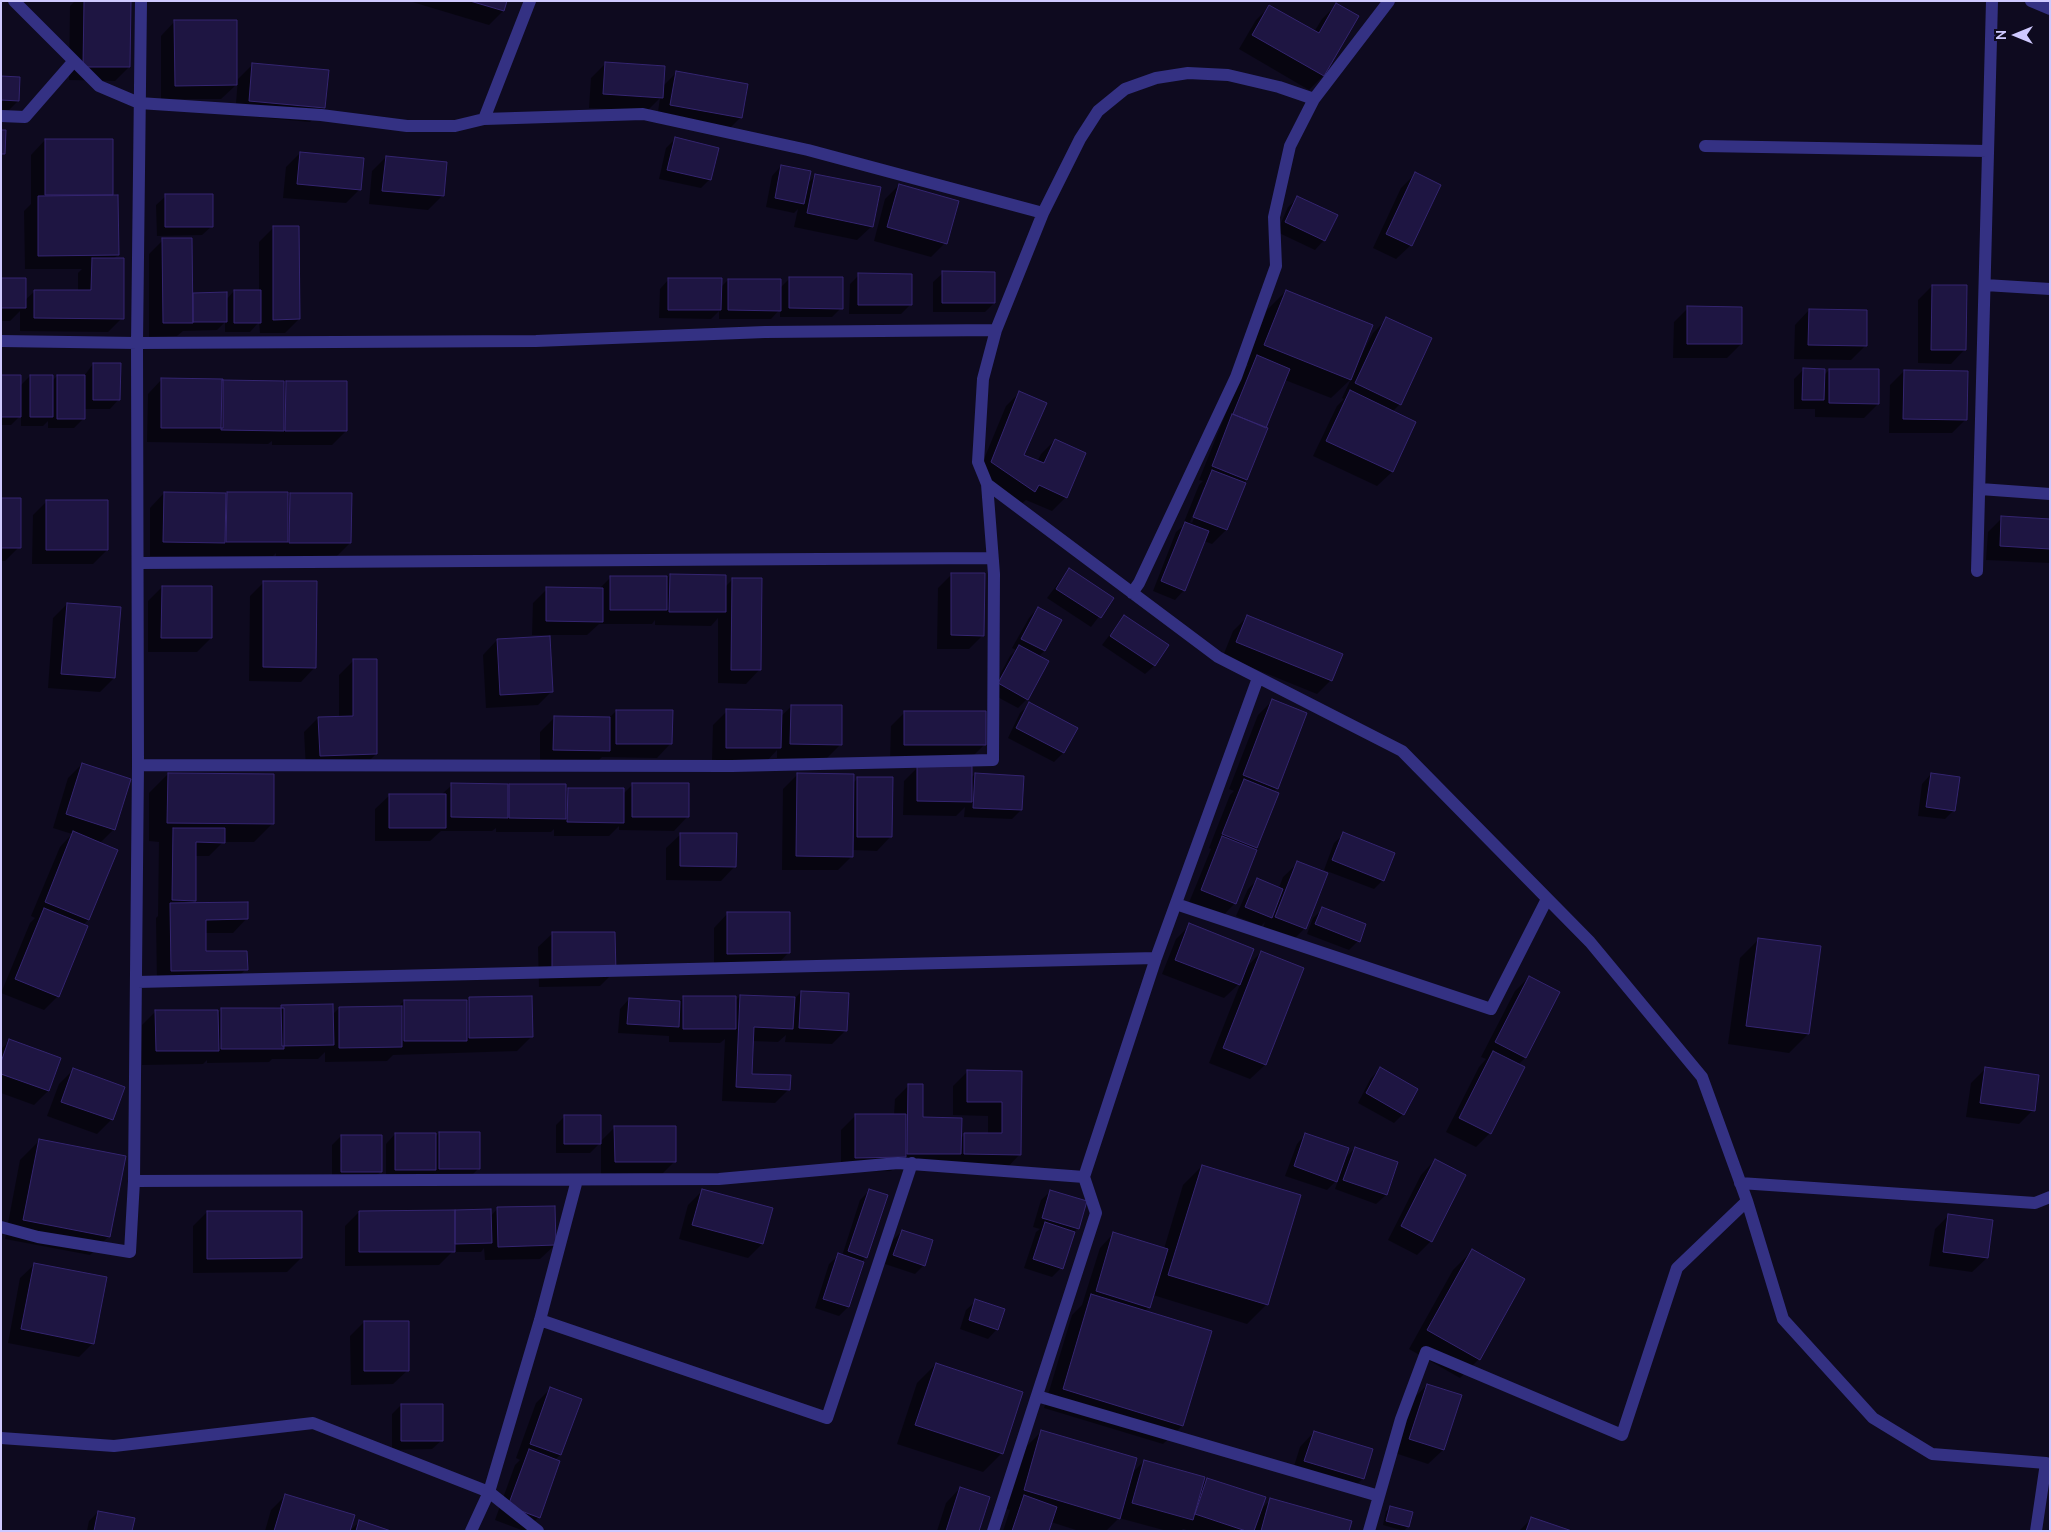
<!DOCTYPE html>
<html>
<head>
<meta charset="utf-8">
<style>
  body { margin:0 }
  #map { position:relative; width:2051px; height:1532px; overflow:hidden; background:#0e0a1f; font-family:Ubuntu,sans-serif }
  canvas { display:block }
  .frame { position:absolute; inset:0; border:2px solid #cfc9ff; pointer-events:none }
  .north { position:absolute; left:1991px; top:10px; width:50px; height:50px; -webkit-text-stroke:4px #0e0a1f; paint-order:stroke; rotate:270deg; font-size:14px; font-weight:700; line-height:20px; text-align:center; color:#cfc9ff }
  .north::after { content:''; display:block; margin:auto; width:18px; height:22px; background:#cfc9ff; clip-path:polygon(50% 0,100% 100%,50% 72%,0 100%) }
</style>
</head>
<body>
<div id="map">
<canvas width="2051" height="1532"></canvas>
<div class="frame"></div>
<div class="north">N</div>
</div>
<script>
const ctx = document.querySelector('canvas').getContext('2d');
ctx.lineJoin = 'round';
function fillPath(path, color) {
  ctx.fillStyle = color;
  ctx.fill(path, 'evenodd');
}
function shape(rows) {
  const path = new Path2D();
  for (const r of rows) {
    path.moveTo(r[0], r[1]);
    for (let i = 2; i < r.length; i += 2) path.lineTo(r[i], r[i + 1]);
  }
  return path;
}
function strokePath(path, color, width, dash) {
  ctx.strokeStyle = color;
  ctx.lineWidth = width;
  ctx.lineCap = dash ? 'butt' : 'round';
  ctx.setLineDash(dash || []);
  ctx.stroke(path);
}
fillPath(shape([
  [75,1,129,1,129,67,115,81,69,80,70,6],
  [409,1,506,1,503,11,489,25],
  [1336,5,1323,76,1309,90,1239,49,1256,20,1270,6,1314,32,1322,19],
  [175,21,236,85,221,99,161,99,161,36],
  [253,64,324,108,310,122,235,115,238,79],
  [605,64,662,87,677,72,741,117,727,131,657,119,660,98,647,111,589,108,591,78],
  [1,77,18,101,9,110,1,110],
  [675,139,710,179,701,188,659,179,666,148],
  [45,140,111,140,112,196,118,255,113,259,122,318,108,332,20,331,20,311,10,321,1,321,1,279,24,301,35,291,78,292,78,273,82,269,25,269,24,211,31,204,31,155],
  [300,153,360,189,346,203,283,198,286,167],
  [386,157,442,196,428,210,369,204,372,171],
  [781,166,807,184,816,175,872,226,857,240,794,227,798,209,794,213,766,207,772,176],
  [1415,174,1411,245,1396,259,1373,248,1401,188],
  [899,185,945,243,931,257,874,241,885,199],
  [166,196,212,226,202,235,157,236,156,205],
  [1298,198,1324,240,1315,250,1277,232,1288,207],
  [273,228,299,319,285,333,260,333,259,322,250,332,225,332,225,322,217,330,183,331,177,336,149,337,149,254,163,240,191,296,193,294,226,300,234,291,259,291,259,242],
  [943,273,994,303,985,312,933,312,933,282],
  [859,275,910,305,901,314,849,314,850,284],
  [790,278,841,308,832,317,780,317,780,309,771,319,719,319,719,311,711,319,659,318,660,289,669,279,720,288,728,280,780,288],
  [1932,286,1965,349,1951,364,1918,363,1918,300],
  [1286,291,1361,356,1373,333,1387,319,1400,404,1392,412,1415,422,1392,472,1377,486,1313,456,1337,406,1344,399,1342,398,1351,379,1331,398,1285,380,1226,530,1212,544,1204,541,1184,590,1175,600,1153,591,1176,532,1182,527,1199,485,1203,481,1199,480,1243,371,1248,365,1246,364,1267,310],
  [1204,487,1207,487,1192,523,1190,522],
  [1688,308,1741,344,1727,358,1673,358,1674,322],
  [1809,310,1865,346,1851,360,1794,359,1795,325],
  [93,364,119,399,110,409,84,409,83,419,74,428,48,428,48,421,43,426,21,426,21,415,11,425,1,425,1,376,20,386,30,376,52,381,57,376,84,376],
  [1803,370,1823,376,1829,370,1878,404,1864,418,1815,417,1815,409,1794,409,1794,379],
  [1904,371,1966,419,1952,433,1889,433,1890,385],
  [162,379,282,386,286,382,346,431,332,445,272,445,272,441,268,444,147,442,148,394],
  [1020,392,1023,455,1037,462,1041,454,1055,440,1066,497,1052,511,1026,500,1020,505,977,476,1006,406],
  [164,493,287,493,287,497,290,494,350,543,336,557,276,557,276,553,273,556,150,556,150,508],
  [1,499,19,547,5,561,1,561],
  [47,501,107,550,93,564,32,564,33,515],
  [2002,518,2050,520,2050,563,1986,560,1988,532],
  [1069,569,1113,598,1091,627,1047,598],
  [952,574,983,635,969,649,937,649,938,588],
  [670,575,725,587,733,579,760,669,746,684,718,683,718,618,711,626,655,625,655,620,652,624,599,624,587,635,532,635,533,603,547,589,599,589,611,577,666,579],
  [264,582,315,667,301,682,249,681,250,596],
  [162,587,211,638,197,652,148,652,148,601],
  [67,604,114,678,100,692,48,688,53,618],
  [1038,608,1060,620,1044,651,1038,657,1027,699,1018,708,990,693,1010,656,1016,650,1012,648,1029,618],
  [1124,616,1155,665,1145,674,1102,645],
  [1247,617,1331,680,1317,694,1223,656,1233,631],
  [497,640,552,691,538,705,486,708,483,655],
  [353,661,376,754,362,768,306,769,304,732,318,718,339,717,339,675],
  [1272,701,1277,788,1273,792,1256,847,1235,903,1221,918,1188,905,1211,849,1209,848,1230,795,1234,791,1229,789,1258,715],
  [1030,704,1063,753,1054,762,1008,738,1020,713],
  [792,706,840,745,826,759,777,758,777,750,766,762,712,761,713,725,727,711,780,717],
  [616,711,671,743,657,758,602,757,595,764,540,764,540,732,554,718,609,718],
  [905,712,984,745,970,759,890,759,891,726],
  [82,764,114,829,100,843,116,850,88,920,83,925,58,996,44,1010,1,993,30,923,35,918,31,916,60,847,72,834,53,828,68,778],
  [918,767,970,779,975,774,1021,810,1012,819,964,817,965,807,956,816,903,815,904,781],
  [168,774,273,823,254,842,223,842,209,856,195,856,195,900,191,904,247,918,233,933,205,933,205,952,246,969,232,983,157,985,156,918,158,916,159,842,149,841,149,793],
  [1931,774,1954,810,1945,819,1918,816,1922,784],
  [797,775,853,783,858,778,891,836,877,851,852,850,852,856,838,870,782,870,783,789],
  [633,784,688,816,674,831,619,830,619,826,609,836,554,836,554,829,551,832,496,832,496,828,492,831,441,831,430,841,375,841,375,809,390,795,441,795,452,785,507,789,510,785,565,793,568,789,623,794],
  [681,834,735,866,721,881,666,880,666,848],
  [1344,834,1383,880,1374,889,1324,870,1334,843],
  [1298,863,1305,928,1291,942,1262,931,1265,922,1261,926,1236,916,1248,889,1257,880,1279,888,1283,877],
  [1323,909,1358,941,1349,950,1307,934,1313,918],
  [728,913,789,952,775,967,714,967,714,928],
  [1190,925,1245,969,1261,952,1302,968,1265,1065,1250,1079,1209,1063,1241,982,1224,998,1162,974,1176,939],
  [553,933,614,972,600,986,539,987,538,947],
  [1759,939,1819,948,1808,1034,1789,1053,1728,1044,1740,958],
  [1529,977,1558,992,1525,1058,1518,1065,1490,1133,1476,1147,1446,1132,1479,1067,1486,1059,1481,1057,1515,991],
  [801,992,846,1030,832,1044,785,1042,786,1035,778,1042,752,1041,751,1075,789,1089,775,1103,722,1101,725,1039,720,1043,669,1042,669,1036,618,1033,620,1009,629,999,679,1002,684,997,735,1001,740,996,795,998],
  [470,998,531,1037,517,1051,393,1055,387,1061,325,1062,325,1052,318,1059,272,1059,269,1062,207,1063,207,1060,203,1064,142,1065,142,1025,156,1011,217,1014,222,1009,332,1005,332,1015,339,1008,398,1007,404,1001,467,1001],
  [10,1041,59,1059,48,1091,34,1105,1,1093,1,1049],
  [1380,1069,1403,1114,1394,1123,1358,1103,1371,1078],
  [1985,1069,2033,1110,2019,1124,1966,1117,1971,1083],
  [73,1070,123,1088,111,1120,97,1134,47,1116,59,1084],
  [967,1072,1021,1072,1020,1154,1006,1169,895,1167,891,1171,841,1172,841,1130,855,1116,894,1115,895,1099,909,1085,922,1119,960,1139,965,1134,988,1134,988,1116,953,1115,953,1086],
  [565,1116,599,1143,615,1127,675,1161,661,1175,601,1176,601,1142,590,1153,556,1153,556,1125],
  [439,1133,479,1168,470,1177,386,1179,386,1144,395,1134,435,1137],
  [1306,1134,1343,1160,1355,1148,1397,1163,1386,1195,1376,1204,1335,1189,1339,1178,1327,1190,1285,1176,1297,1144],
  [341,1136,381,1171,372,1181,332,1181,332,1145],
  [39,1141,109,1236,90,1255,5,1239,20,1160],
  [1435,1160,1431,1241,1417,1255,1388,1240,1421,1175],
  [1202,1166,1299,1196,1266,1305,1247,1324,1153,1295,1149,1307,1144,1312,1182,1426,1163,1444,1044,1408,1072,1315,1082,1305,1100,1248,1114,1233,1164,1249,1183,1185],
  [702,1191,762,1244,748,1258,679,1239,688,1205],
  [869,1191,866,1257,861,1262,848,1307,839,1316,815,1308,829,1264,839,1255,842,1256,860,1200],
  [1051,1191,1078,1228,1073,1233,1061,1268,1052,1277,1024,1268,1036,1232,1040,1229,1033,1227,1041,1200],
  [498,1208,555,1245,540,1259,485,1260,484,1248,481,1252,452,1252,439,1265,345,1266,345,1226,359,1212,490,1217],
  [207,1212,301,1258,287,1272,193,1273,193,1226],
  [1949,1215,1987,1258,1972,1272,1929,1266,1935,1229],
  [902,1231,924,1265,915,1274,885,1264,893,1240],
  [1472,1251,1479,1359,1460,1378,1409,1349,1453,1270],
  [35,1264,93,1343,79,1357,8,1343,20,1278],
  [976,1301,997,1329,988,1339,960,1329,966,1310],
  [364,1322,408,1370,393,1384,351,1385,350,1336],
  [936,1364,1002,1453,983,1472,897,1444,917,1383],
  [1427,1385,1460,1396,1443,1450,1428,1464,1395,1453,1413,1399],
  [550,1389,580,1400,560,1455,555,1460,539,1517,524,1531,495,1520,515,1465,520,1460,516,1458,536,1403],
  [401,1405,442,1440,432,1449,392,1450,392,1414],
  [1042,1431,1131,1474,1144,1461,1202,1485,1207,1479,1260,1510,1271,1500,1348,1531,1190,1531,1183,1529,1181,1531,1167,1531,1119,1518,1106,1531,1079,1531,1051,1522,1048,1531,1003,1531,1010,1510,1006,1509,1023,1450],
  [1314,1432,1363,1478,1349,1493,1291,1476,1300,1447],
  [960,1488,978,1531,937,1531,946,1503],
  [285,1496,349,1531,265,1531,271,1510],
  [1391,1507,1408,1526,1404,1531,1383,1525,1386,1511],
  [98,1512,131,1531,87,1531,89,1521],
  [1531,1519,1568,1531,1519,1531],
  [360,1521,388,1531,350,1531]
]), '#0007');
const building = shape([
  [84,1,131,1,130,67,83,67,84,1],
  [470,1,507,1,504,11,470,1],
  [1336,3,1359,16,1324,76,1252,35,1269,5,1319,33,1336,3],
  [174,20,237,20,237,85,175,86,174,20],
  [605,62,665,66,663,98,603,94,605,62],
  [252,63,329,70,325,108,249,101,252,63],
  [676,71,748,84,742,118,670,105,676,71],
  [1,76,20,77,19,101,1,100,1,76],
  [1,130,6,130,5,154,1,154,1,130],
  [675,137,719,148,711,180,667,170,675,137],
  [45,139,113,139,113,195,45,195,45,139],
  [300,152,364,158,361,190,297,184,300,152],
  [386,156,447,162,444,196,382,191,386,156],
  [781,165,811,171,804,204,775,198,781,165],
  [1415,172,1441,185,1412,246,1386,234,1415,172],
  [815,174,881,187,873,227,807,213,815,174],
  [899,184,959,201,947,244,887,227,899,184],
  [165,194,213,194,213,227,165,227,165,194],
  [118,195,119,255,38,256,38,196,118,195],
  [1297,196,1338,215,1325,241,1285,222,1297,196],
  [273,226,299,226,300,319,273,320,273,226],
  [162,238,192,238,193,323,163,323,162,238],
  [92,258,124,258,124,319,34,318,34,290,91,290,92,258],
  [942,271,995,272,995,303,942,303,942,271],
  [858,273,912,274,912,305,858,305,858,273],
  [789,277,843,277,843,309,789,308,789,277],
  [1,278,26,278,26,308,1,308,1,278],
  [668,278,722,278,721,310,668,310,668,278],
  [728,279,781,279,781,311,728,310,728,279],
  [1932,285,1967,285,1966,350,1931,350,1932,285],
  [234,290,261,290,261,323,234,323,234,290],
  [1286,290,1373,325,1351,380,1264,345,1286,290],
  [227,292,227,322,193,322,193,293,227,292],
  [1687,306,1742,307,1742,344,1687,344,1687,306],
  [1809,309,1867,310,1867,346,1808,345,1809,309],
  [1386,317,1432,338,1401,405,1355,383,1386,317],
  [1257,355,1290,369,1266,428,1233,414,1257,355],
  [93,363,121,363,120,400,93,400,93,363],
  [1803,368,1825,369,1824,400,1802,400,1803,368],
  [1829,369,1879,369,1879,404,1829,403,1829,369],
  [1904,370,1968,371,1967,420,1903,419,1904,370],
  [1,375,21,375,21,417,1,417,1,375],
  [30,375,53,375,53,417,30,417,30,375],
  [57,375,85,375,85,419,57,419,57,375],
  [161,378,223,379,223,428,161,428,161,378],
  [222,380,284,381,284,431,221,430,222,380],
  [286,381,347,381,347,431,285,431,286,381],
  [1350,390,1416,422,1393,472,1326,441,1350,390],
  [1019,391,1047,403,1024,455,1044,463,1055,439,1086,453,1067,498,1039,485,1035,492,991,462,1019,391],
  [1232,414,1268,428,1247,480,1212,466,1232,414],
  [1212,470,1246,483,1227,530,1193,517,1212,470],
  [164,492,226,493,225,543,163,542,164,492],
  [227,492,288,492,288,542,226,542,227,492],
  [290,493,352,493,351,543,289,543,290,493],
  [1,498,21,498,21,548,1,548,1,498],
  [46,500,108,500,108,550,46,550,46,500],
  [2001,516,2050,519,2050,549,2000,546,2001,516],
  [1185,522,1209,531,1185,591,1161,581,1185,522],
  [1069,568,1114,598,1101,618,1056,589,1069,568],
  [951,573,985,573,984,636,951,635,951,573],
  [670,574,726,575,726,612,669,612,670,574],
  [610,576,667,576,667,610,610,610,610,576],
  [732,578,762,578,761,670,731,670,732,578],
  [263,581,317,581,316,668,263,667,263,581],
  [162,586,212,586,212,638,161,638,162,586],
  [546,587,603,588,603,622,546,621,546,587],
  [67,603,121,607,115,678,61,674,67,603],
  [1038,607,1062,620,1045,651,1021,639,1038,607],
  [1124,615,1169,645,1155,666,1110,636,1124,615],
  [1247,615,1343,654,1332,681,1236,642,1247,615],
  [550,636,553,692,500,695,497,639,550,636],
  [1019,645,1049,661,1028,700,998,683,1019,645],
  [353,659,377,659,377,754,320,756,318,717,353,716,353,659],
  [1272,699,1307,713,1278,789,1243,775,1272,699],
  [1029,702,1078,728,1064,753,1016,728,1029,702],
  [791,705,842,705,842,745,790,744,791,705],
  [726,709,782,710,781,748,726,748,726,709],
  [616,710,673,710,672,744,616,744,616,710],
  [904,711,986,711,986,745,904,745,904,711],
  [554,716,610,717,610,751,553,750,554,716],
  [82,763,131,779,115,830,66,814,82,763],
  [917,766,972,766,972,802,917,801,917,766],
  [168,773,274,774,274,824,167,823,168,773],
  [797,773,854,774,853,857,796,856,797,773],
  [975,773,1024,776,1022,810,973,808,975,773],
  [1931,773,1960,777,1955,811,1926,807,1931,773],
  [857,777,893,777,892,837,857,837,857,777],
  [1244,779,1279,793,1257,848,1222,834,1244,779],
  [451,783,508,784,508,818,451,817,451,783],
  [632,783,689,783,689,817,632,817,632,783],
  [509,784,566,784,566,819,509,818,509,784],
  [568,788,624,788,624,823,567,822,568,788],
  [389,794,446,794,446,828,389,828,389,794],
  [173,828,225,828,225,843,196,842,196,901,172,900,173,828],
  [73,831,118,850,89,920,45,902,73,831],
  [1343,832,1395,853,1384,881,1332,860,1343,832],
  [680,833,737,833,736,867,680,866,680,833],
  [1222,836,1257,850,1236,904,1201,890,1222,836],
  [1297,861,1328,873,1306,929,1275,917,1297,861],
  [1257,878,1283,889,1272,918,1245,907,1257,878],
  [248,902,248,919,206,920,206,951,247,951,248,970,171,971,170,903,248,902],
  [1322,907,1366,924,1360,942,1315,924,1322,907],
  [44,908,88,926,59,997,15,979,44,908],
  [727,912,790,912,790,953,727,954,727,912],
  [1189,923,1254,949,1240,985,1175,960,1189,923],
  [552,932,615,932,616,973,552,973,552,932],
  [1758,938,1821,946,1809,1034,1746,1026,1758,938],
  [1261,951,1304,968,1266,1065,1223,1048,1261,951],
  [1529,976,1560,992,1526,1058,1495,1042,1529,976],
  [801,991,849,993,847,1031,799,1028,801,991],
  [740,995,795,997,793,1029,754,1027,752,1074,791,1075,790,1090,736,1087,740,995],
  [532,996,533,1037,469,1038,469,997,532,996],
  [683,996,736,996,736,1029,683,1029,683,996],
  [629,998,680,1001,679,1027,627,1024,629,998],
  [404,1000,467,1000,467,1041,404,1041,404,1000],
  [333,1004,334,1045,282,1046,281,1005,333,1004],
  [402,1006,402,1047,339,1048,339,1007,402,1006],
  [221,1008,284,1008,284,1049,221,1049,221,1008],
  [155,1010,218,1010,219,1051,156,1051,155,1010],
  [9,1039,61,1058,49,1091,1,1074,1,1062,9,1039],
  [1493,1051,1525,1067,1491,1134,1459,1118,1493,1051],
  [1380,1067,1418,1089,1404,1115,1366,1093,1380,1067],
  [1985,1067,2039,1075,2035,1111,1980,1103,1985,1067],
  [73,1068,125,1087,113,1120,61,1102,73,1068],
  [967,1070,1022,1071,1021,1155,964,1154,964,1133,1002,1133,1002,1102,967,1102,967,1070],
  [908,1084,923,1084,923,1117,962,1118,961,1154,907,1154,908,1084],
  [855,1114,906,1114,906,1157,855,1158,855,1114],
  [564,1115,601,1115,601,1144,564,1144,564,1115],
  [614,1126,676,1126,676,1162,615,1162,614,1126],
  [439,1132,480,1132,480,1169,439,1169,439,1132],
  [395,1133,436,1133,436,1170,395,1170,395,1133],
  [1305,1133,1349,1148,1337,1182,1294,1166,1305,1133],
  [341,1135,382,1135,382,1172,341,1172,341,1135],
  [39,1139,126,1156,110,1237,23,1220,39,1139],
  [1355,1147,1398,1162,1387,1195,1343,1180,1355,1147],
  [1435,1159,1466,1175,1432,1242,1401,1226,1435,1159],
  [1202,1165,1301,1195,1268,1305,1168,1275,1202,1165],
  [702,1189,773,1208,763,1244,692,1225,702,1189],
  [869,1189,888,1195,867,1258,848,1251,869,1189],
  [1050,1190,1087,1201,1079,1229,1042,1218,1050,1190],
  [555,1206,556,1245,498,1247,497,1207,555,1206],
  [491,1209,492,1243,455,1244,455,1210,491,1209],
  [455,1210,455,1252,359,1252,359,1211,455,1210],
  [207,1211,302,1211,302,1258,207,1259,207,1211],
  [1948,1214,1993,1220,1988,1258,1943,1252,1948,1214],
  [1045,1222,1075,1232,1063,1269,1033,1259,1045,1222],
  [902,1230,933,1240,925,1266,893,1255,902,1230],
  [1113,1232,1168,1249,1150,1308,1096,1291,1113,1232],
  [1472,1249,1525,1279,1480,1360,1427,1330,1472,1249],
  [838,1253,864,1262,849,1307,823,1299,838,1253],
  [34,1263,107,1277,94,1344,21,1329,34,1263],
  [1091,1294,1212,1331,1183,1426,1063,1389,1091,1294],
  [975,1299,1005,1309,998,1330,969,1320,975,1299],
  [364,1321,409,1321,409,1371,364,1371,364,1321],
  [936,1363,1023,1392,1003,1454,915,1425,936,1363],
  [1427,1384,1462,1395,1444,1450,1409,1439,1427,1384],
  [550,1387,582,1399,561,1455,530,1444,550,1387],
  [401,1404,443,1404,443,1441,401,1441,401,1404],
  [1041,1430,1137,1458,1120,1519,1024,1490,1041,1430],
  [1314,1431,1373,1449,1364,1479,1304,1461,1314,1431],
  [529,1449,560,1461,540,1518,508,1506,529,1449],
  [1144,1460,1205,1477,1193,1520,1132,1503,1144,1460],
  [1207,1478,1266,1497,1254,1531,1246,1531,1195,1514,1207,1478],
  [960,1487,990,1497,979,1531,946,1531,960,1487],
  [285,1494,355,1515,350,1531,274,1531,285,1494],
  [1024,1495,1057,1507,1049,1531,1012,1531,1024,1495],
  [1270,1498,1352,1521,1349,1531,1261,1531,1270,1498],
  [1390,1506,1413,1512,1409,1527,1386,1521,1390,1506],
  [98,1511,135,1518,132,1531,94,1531,98,1511],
  [1531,1517,1572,1531,1526,1531,1531,1517],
  [359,1520,391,1531,356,1531,359,1520]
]);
fillPath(building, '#1e1542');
strokePath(building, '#342570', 1);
strokePath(shape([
  [14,1,99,86,139,103,321,115,407,126,455,126,484,119,643,114,808,150,1043,213],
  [2031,1,2050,9],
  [1314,99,1279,87,1228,75,1188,73,1156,78,1125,89,1098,111,1080,139,1043,213,996,330,983,379,978,462,987,484,1218,657,1402,751,1590,942,1702,1077,1747,1201,1783,1319,1873,1418,1932,1454,2046,1463,2036,1531],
  [1,116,25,117,73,62],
  [484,119,530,1],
  [1705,146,1987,151],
  [1985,285,2050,289],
  [1,341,137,343,536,341,765,332,996,330],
  [1980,489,2050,494],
  [138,563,991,558],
  [1977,571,1992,1],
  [1132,593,1139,583,1236,377,1276,266,1274,217,1290,146,1314,99,1389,1],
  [138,765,732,766,993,760,994,574,987,484],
  [1176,904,1491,1009,1547,899],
  [137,982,1156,958],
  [134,1181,719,1179,898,1163,1084,1177],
  [1740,1183,2035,1203,2050,1197],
  [1,1227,38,1237,130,1252,134,1181,138,765,137,343,141,1],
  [540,1320,827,1418,912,1163],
  [1037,1396,1379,1496],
  [1,1438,114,1446,313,1423,489,1492,538,1531],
  [471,1531,489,1492,540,1320,577,1180],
  [993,1531,1096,1213,1084,1177,1156,958,1258,678],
  [1369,1531,1401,1419,1426,1352,1622,1435,1677,1268,1747,1201]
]), '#343183', 12);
</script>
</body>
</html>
